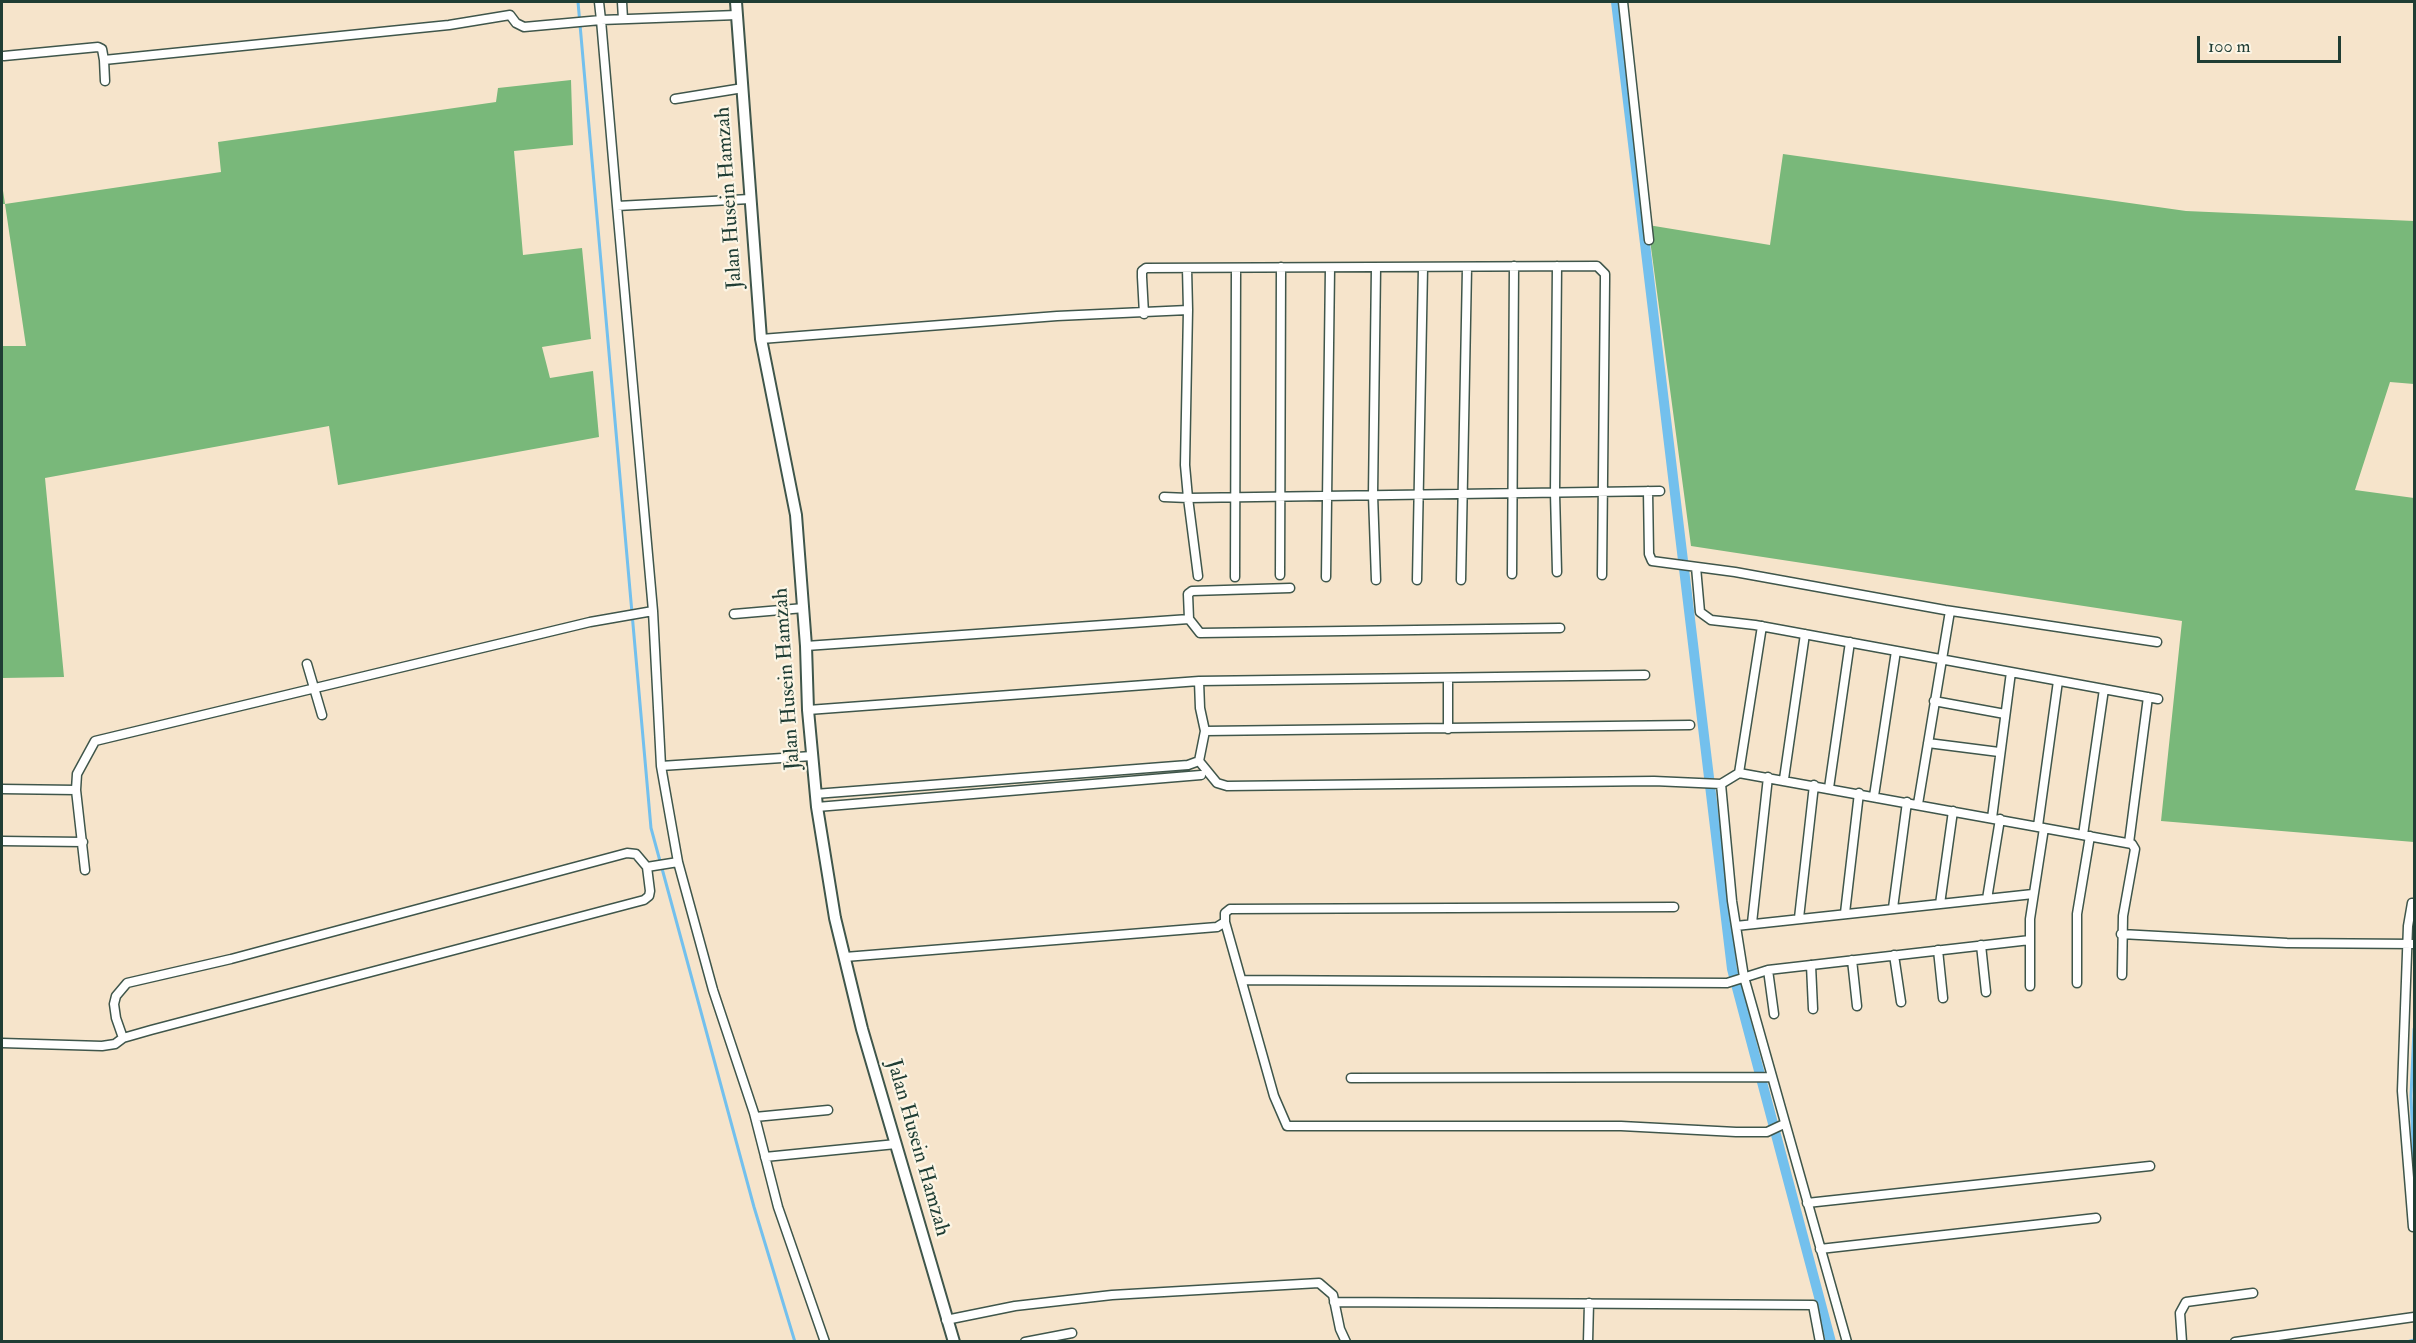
<!DOCTYPE html>
<html>
<head>
<meta charset="utf-8">
<style>
  body { margin:0 }
  #map { position:relative; width:2416px; height:1343px; overflow:hidden; background:#f6e4cb; font-family:"IM FELL Double Pica",serif }
  canvas { display:block }
  .frame { position:absolute; inset:0; border:3px solid #1f3d34; pointer-events:none }
  .scale { position:absolute; left:2197px; top:36px; width:144px; height:27px; box-sizing:border-box; border:3px solid #1f3d34; border-top:0; padding-left:8px; font-size:18px; line-height:21px; white-space:nowrap; color:#1f3d34; -webkit-text-stroke:4px #fcf5e5; paint-order:stroke }
</style>
</head>
<body>
<div id="map">
<canvas width="2416" height="1343"></canvas>
<div class="frame"></div>
<div class="scale">100 m</div>
</div>
<script>
const ctx = document.querySelector('canvas').getContext('2d');
ctx.lineJoin = 'round';
function fillPath(path, color) {
  ctx.fillStyle = color;
  ctx.fill(path, 'evenodd');
}
function shape(rows) {
  const path = new Path2D();
  for (const r of rows) {
    path.moveTo(r[0], r[1]);
    for (let i = 2; i < r.length; i += 2) path.lineTo(r[i], r[i + 1]);
  }
  return path;
}
function strokePath(path, color, width, dash) {
  ctx.strokeStyle = color;
  ctx.lineWidth = width;
  ctx.lineCap = dash ? 'butt' : 'round';
  ctx.setLineDash(dash || []);
  ctx.stroke(path);
}
function write(font, color, halo, rows, align = 'center') {
  ctx.font = font + ' "IM FELL Double Pica",serif';
  ctx.lineWidth = 4.5;
  ctx.setLineDash([]);
  ctx.textBaseline = 'middle';
  ctx.strokeStyle = halo;
  ctx.fillStyle = color;
  for (const [text, x, y, turn = 0] of rows) {
    ctx.save();
    ctx.translate(x, y);
    ctx.rotate((+turn || 0) * Math.PI / 180);
    ctx.textAlign = isNaN(turn) ? turn : align;
    if (halo) ctx.strokeText(text, 0, 0);
    ctx.fillText(text, 0, 0);
    ctx.restore();
  }
}
fillPath(shape([
  [571,80,573,145,514,151,523,255,582,248,591,339,542,347,550,378,593,371,599,437,338,485,329,426,45,478,64,677,2,678,2,346,26,346,5,204,2,204,2,184,5,204,221,172,218,142,496,102,498,88],
  [1783,154,2186,211,2414,221,2414,384,2390,382,2355,490,2414,498,2414,842,2161,821,2182,621,1691,546,1648,225,1770,245]
]), '#79b87a');
strokePath(shape([
  [578,2,651,828,754,1207,795,1342],
  [2414,1029,2411,1096,2414,1166],
  [2407,1342,2414,1340]
]), '#73c0ed', 3);
strokePath(shape([
  [1616,2,1732,969,1831,1342]
]), '#73c0ed', 10);
const minor = shape([
  [622,2,623,19],
  [1623,2,1649,240],
  [737,15,601,20,617,206,750,199],
  [4,56,98,47,102,49,104,60,105,81],
  [104,60,449,25,510,15,516,23,524,27,601,20,599,2],
  [675,99,743,88],
  [617,206,653,611,661,766,678,862,713,990,754,1113,778,1207,825,1342],
  [1557,266,1555,493,1557,572],
  [1188,310,1185,465,1188,498,1660,491],
  [1144,314,1142,277,1142,271,1146,268,1597,266,1605,274,1605,280,1602,575],
  [761,339,1057,316,1188,310,1187,268],
  [1648,491,1649,554,1652,561,1735,572,1945,610,2157,642],
  [1164,497,1188,498,1198,576],
  [1696,567,1700,612,1711,620,1755,625,2158,699],
  [1512,574,1514,266],
  [1280,575,1281,267],
  [1235,577,1236,268],
  [1326,577,1330,268],
  [1376,580,1373,495,1376,268],
  [1417,580,1423,268],
  [1461,580,1467,268],
  [1290,588,1192,591,1188,594,1189,619,1200,633,1560,628],
  [734,614,804,608],
  [806,646,1189,619],
  [307,664,322,715],
  [1448,679,1448,729],
  [1934,701,2005,714],
  [808,710,1199,681],
  [1205,731,1690,725],
  [1928,743,1999,752],
  [1199,761,1217,783,1227,786,1654,781,1721,784,1739,773,1762,626],
  [661,766,812,756],
  [1739,773,2132,844,2135,849,2123,916,2122,975],
  [1784,779,1805,634],
  [1721,784,1732,901,1744,977,1847,1342],
  [1829,788,1850,642],
  [2,789,76,790],
  [815,794,1188,765,1199,761,1205,731,1200,708,1199,681,1645,675],
  [1874,796,1896,651],
  [1918,804,1950,611],
  [817,807,1201,775],
  [1992,818,2011,672],
  [2038,826,2058,681],
  [2083,835,2104,689],
  [2,841,83,842],
  [2129,843,2148,697],
  [647,867,678,862],
  [85,870,76,790,77,774,95,741,590,622,653,611],
  [1987,899,2000,819],
  [2412,903,2408,926,2402,1091,2413,1227],
  [1940,904,1953,811],
  [1893,908,1907,802],
  [1845,913,1859,793],
  [1799,918,1814,785],
  [1225,922,1274,1096,1287,1126,1621,1126,1736,1132,1767,1132,1784,1124],
  [1752,923,1768,777],
  [1736,926,2033,894],
  [2121,934,2287,943,2414,944],
  [1981,945,1986,992],
  [1938,950,1943,998],
  [1894,955,1901,1002],
  [845,957,1217,927,1225,922,1225,913,1230,909,1674,907],
  [1852,960,1857,1006],
  [1811,965,1813,1009],
  [1768,970,1774,1014],
  [1243,980,1727,983,1768,970,2030,940],
  [2077,983,2077,914,2090,836],
  [2030,986,2030,919,2044,828],
  [2,1043,102,1046,115,1044,123,1038,151,1030,644,900,649,896,650,891,647,867,636,854,627,853,231,959,127,983,116,996,114,1004,116,1018,123,1038],
  [1351,1078,1771,1077],
  [755,1117,828,1110],
  [765,1157,896,1144],
  [1807,1203,2150,1166],
  [1820,1249,2096,1218],
  [1334,1302,1813,1305,1820,1342],
  [946,1320,1015,1306,1112,1295,1319,1283,1333,1295,1340,1329,1346,1342],
  [1025,1342,1072,1333],
  [1588,1342,1589,1303],
  [2182,1342,2180,1313,2186,1302,2253,1293],
  [2235,1342,2414,1317]
]);
const tertiary = shape([
  [736,2,761,339,796,515,806,646,808,710,817,807,835,918,862,1029,954,1342]
]);
strokePath(minor, '#3f564b', 11);
strokePath(tertiary, '#3f564b', 14);
strokePath(minor, '#fff', 8);
strokePath(tertiary, '#fff', 10);
write('21px', '#1f3d34', '#fcf5e5', [
  ["Jalan Husein Hamzah",730,198,-94],
  ["Jalan Husein Hamzah",788,679,-94],
  ["Jalan Husein Hamzah",917,1148,74]
]);
</script>
</body>
</html>
